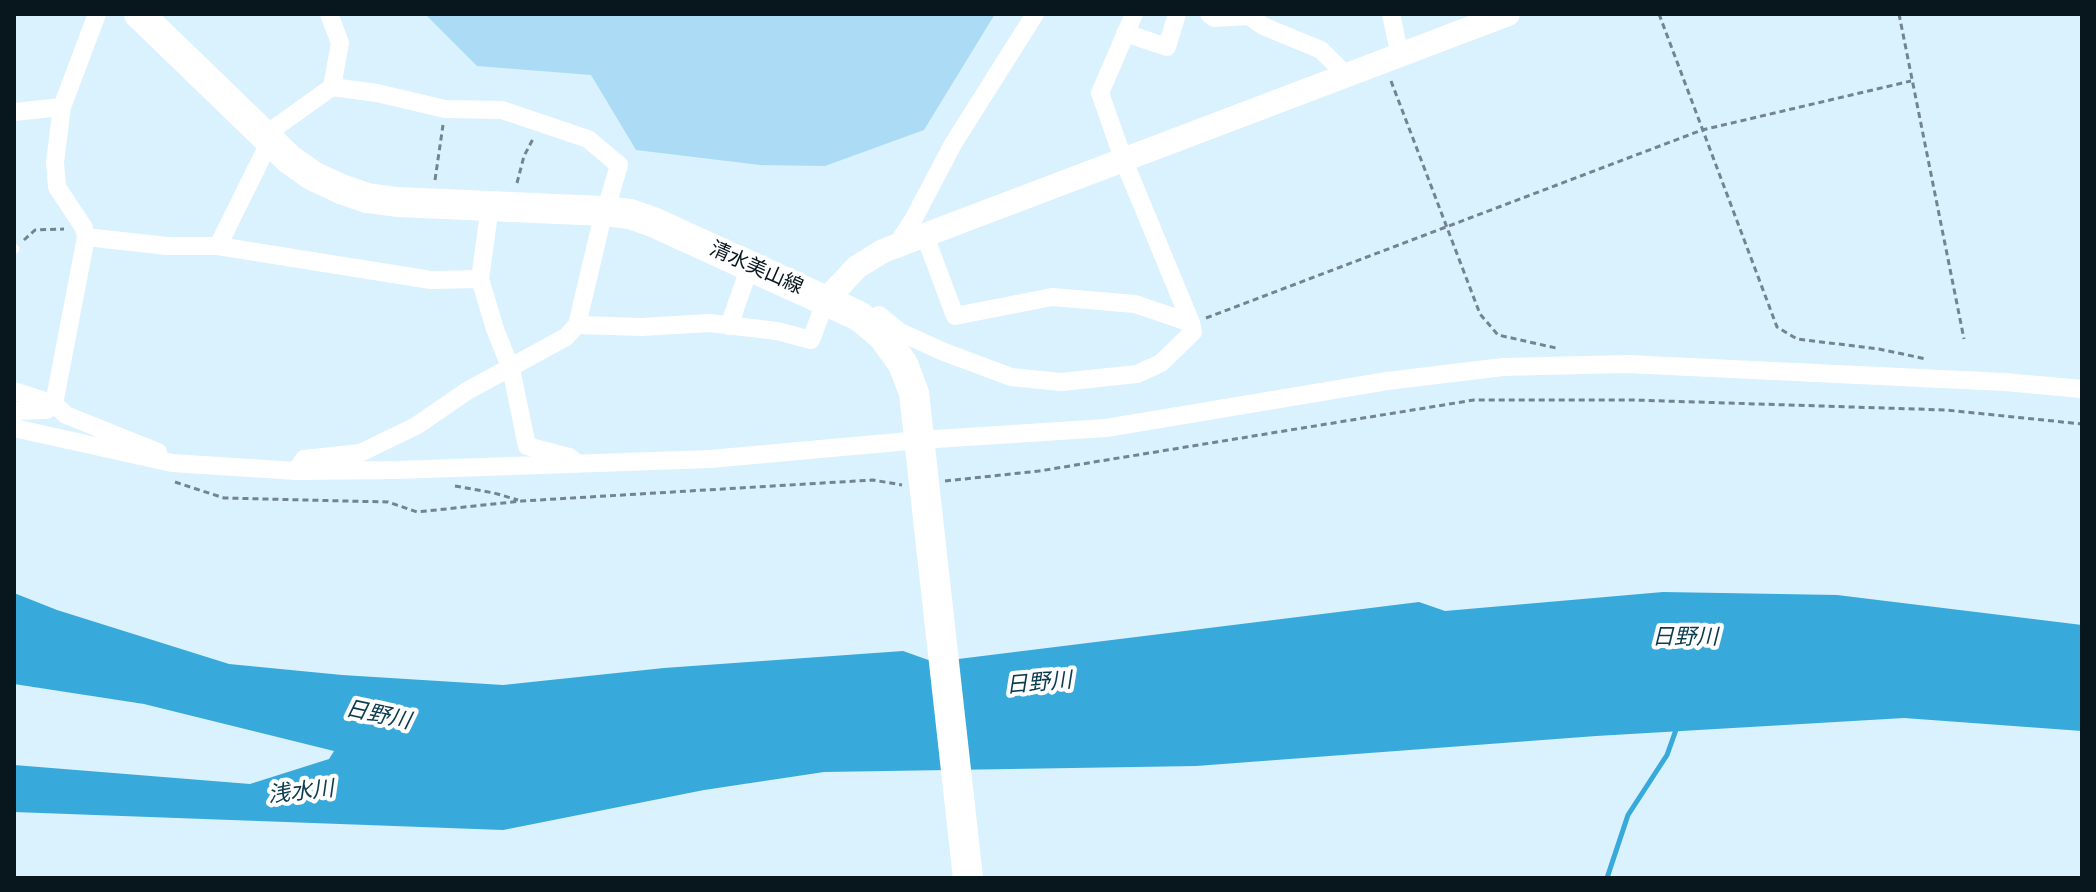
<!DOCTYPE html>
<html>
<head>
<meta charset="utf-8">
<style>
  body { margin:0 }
  #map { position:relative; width:2096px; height:892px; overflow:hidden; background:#daf1fe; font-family:"Source Serif 4",serif }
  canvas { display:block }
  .frame { position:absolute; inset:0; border:16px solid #08171e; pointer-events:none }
</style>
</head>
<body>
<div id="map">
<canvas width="2096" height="892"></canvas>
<div class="frame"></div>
</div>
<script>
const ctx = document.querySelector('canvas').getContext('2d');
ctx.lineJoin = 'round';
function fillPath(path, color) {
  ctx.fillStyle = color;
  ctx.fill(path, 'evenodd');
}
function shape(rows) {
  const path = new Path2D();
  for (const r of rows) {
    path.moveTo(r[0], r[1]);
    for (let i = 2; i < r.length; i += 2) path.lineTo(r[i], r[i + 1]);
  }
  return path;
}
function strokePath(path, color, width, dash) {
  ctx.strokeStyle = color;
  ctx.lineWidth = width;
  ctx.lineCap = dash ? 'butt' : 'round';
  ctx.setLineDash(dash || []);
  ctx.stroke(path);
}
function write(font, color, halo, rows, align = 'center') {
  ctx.font = font + ' "Source Serif 4","Noto Sans JP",serif';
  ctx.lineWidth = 8;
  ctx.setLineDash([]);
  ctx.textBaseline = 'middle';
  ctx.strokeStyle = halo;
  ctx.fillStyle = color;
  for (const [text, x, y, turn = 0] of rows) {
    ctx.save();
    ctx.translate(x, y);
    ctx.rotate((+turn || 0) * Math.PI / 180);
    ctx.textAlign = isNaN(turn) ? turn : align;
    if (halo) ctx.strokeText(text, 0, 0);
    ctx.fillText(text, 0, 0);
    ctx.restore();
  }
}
fillPath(shape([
  [425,14,995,14,924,130,825,166,760,165,636,150,591,75,477,66]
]), '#acdcf5');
fillPath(shape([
  [1663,592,1837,595,2082,625,2082,731,1904,718,1596,736,1196,766,824,772,704,790,503,830,14,812,14,765,250,784,329,759,334,751,144,704,14,684,14,593,57,610,229,664,342,675,503,685,664,668,903,651,934,662,1419,602,1445,611]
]), '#37a9da');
strokePath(shape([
  [1607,878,1628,815,1667,755,1677,727]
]), '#37a9da', 5);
strokePath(shape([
  [1659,14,1777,327,1797,339,1879,349,1926,359],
  [1899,14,1964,339],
  [1391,81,1480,314,1498,335,1556,348],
  [435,180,443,125],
  [517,183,524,156,534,137],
  [24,240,35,230,64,229],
  [1206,318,1702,130,1911,81],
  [945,481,1039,471,1474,400,1633,400,1946,410,2082,424],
  [175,482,224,498,388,502,417,512,522,501,873,480,902,485],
  [455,486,494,493,518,500]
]), '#72858f', 3, [6, 4]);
strokePath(shape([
  [14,248,15,249]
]), '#fff', 9);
strokePath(shape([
  [97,14,62,107,55,162,57,187,84,228,86,237,54,404,66,415,158,452],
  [1209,14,1214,18,1249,16,1263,26,1321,50,1348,77],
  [1391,14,1400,56],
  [1125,33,1167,47,1177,14],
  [332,87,377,93,445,109,502,110,588,139,619,165,607,206],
  [14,112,62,107],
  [265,135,332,87,340,43,329,14],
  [925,236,955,316,1052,297,1135,304,1191,323,1124,161,1100,93,1134,14],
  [86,237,167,246,218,246,265,151,272,142],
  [218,246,431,280,480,279,495,329,511,369,527,446,569,457,579,464],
  [895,247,913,220,953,144,1035,14],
  [480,279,490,206],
  [879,315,900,332,944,352,1011,377,1061,382,1137,374,1161,363,1193,332,1191,323],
  [577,325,642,327,709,323,777,331,811,340,826,300,835,300],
  [729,326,750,266],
  [14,391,54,404],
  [14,411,47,410,54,404],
  [14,428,172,463,297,471,398,470,710,459,920,440,1106,428,1387,381,1503,367,1627,364,2005,382,2082,389],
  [298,468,304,459,360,453,416,426,467,391,566,337,577,325,604,211]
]), '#fff', 18);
strokePath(shape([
  [826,300,857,267,883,251,1508,14]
]), '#fff', 24);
strokePath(shape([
  [139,14,289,159,313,176,341,189,367,198,397,202,604,211,630,214,653,222,859,316,883,336,903,364,914,393,968,878]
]), '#fff', 30);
write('20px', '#08171e', '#fff', [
  ["清水美山線",756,269,24]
]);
write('italic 22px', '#0a3b4f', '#fff', [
  ["日野川",1685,638],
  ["日野川",1039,684,-5],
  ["日野川",378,716,12],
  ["浅水川",301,793,-6]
]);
</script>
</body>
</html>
